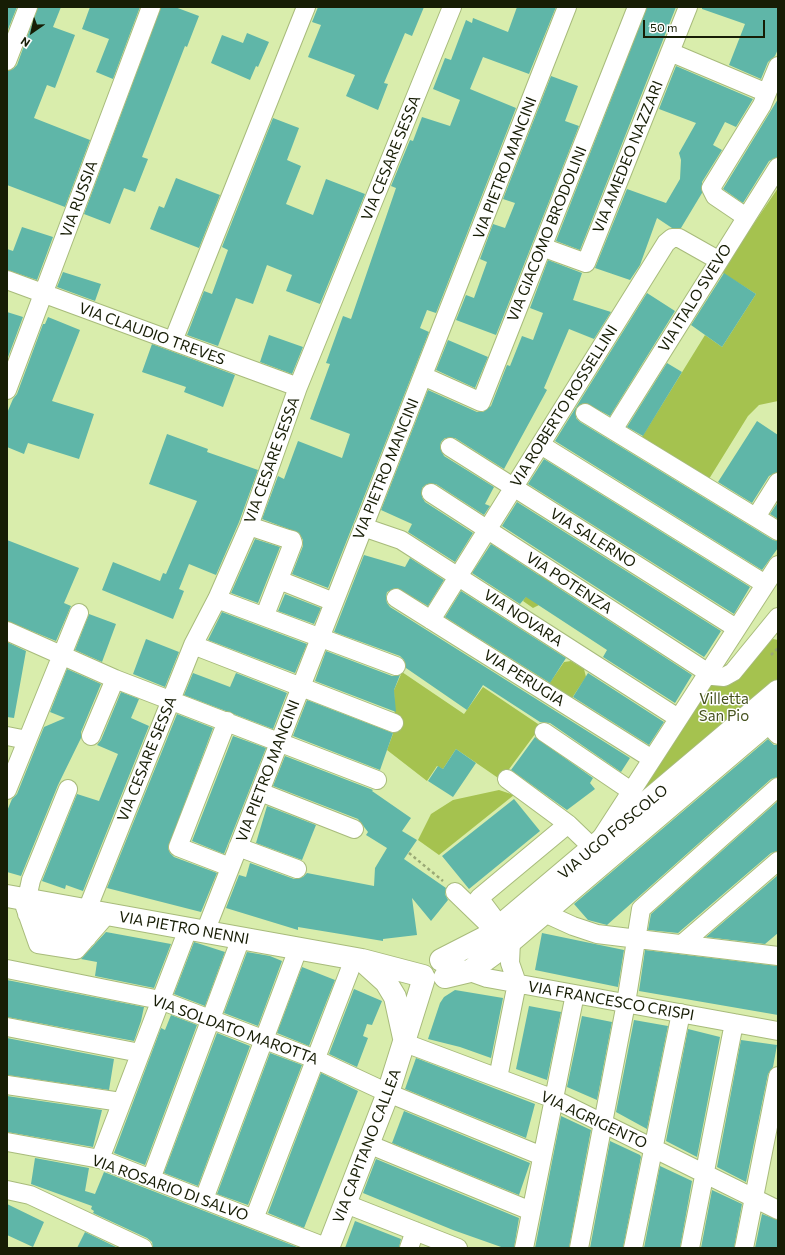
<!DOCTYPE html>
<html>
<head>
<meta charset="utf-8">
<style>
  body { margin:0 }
  #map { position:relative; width:785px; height:1255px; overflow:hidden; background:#d9edac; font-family:Commissioner,sans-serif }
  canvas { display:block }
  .frame { position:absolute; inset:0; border:8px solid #171d05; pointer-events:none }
  .north { position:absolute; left:12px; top:12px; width:40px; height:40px; -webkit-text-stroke:3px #fff; paint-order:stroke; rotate:214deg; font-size:11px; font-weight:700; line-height:16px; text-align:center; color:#171d05 }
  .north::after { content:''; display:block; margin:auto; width:14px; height:18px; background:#171d05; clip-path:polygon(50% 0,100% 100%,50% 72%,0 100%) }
  .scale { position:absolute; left:643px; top:20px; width:122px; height:18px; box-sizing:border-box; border:2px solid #171d05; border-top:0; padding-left:5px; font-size:12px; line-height:14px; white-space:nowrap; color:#171d05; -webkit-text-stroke:3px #fff; paint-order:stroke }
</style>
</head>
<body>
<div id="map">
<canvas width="785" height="1255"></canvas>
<div class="frame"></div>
<div class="north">N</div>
<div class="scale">50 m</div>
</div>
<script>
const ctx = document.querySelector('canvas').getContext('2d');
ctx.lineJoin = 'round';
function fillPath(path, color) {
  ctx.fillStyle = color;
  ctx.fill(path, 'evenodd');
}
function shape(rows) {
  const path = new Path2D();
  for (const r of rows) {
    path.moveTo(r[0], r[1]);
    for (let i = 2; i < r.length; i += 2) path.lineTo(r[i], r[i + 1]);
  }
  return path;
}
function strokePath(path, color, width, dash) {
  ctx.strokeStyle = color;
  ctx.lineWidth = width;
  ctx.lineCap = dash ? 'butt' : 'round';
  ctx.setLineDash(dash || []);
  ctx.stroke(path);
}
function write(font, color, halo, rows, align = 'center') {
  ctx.font = font + ' Commissioner,sans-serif';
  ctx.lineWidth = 3;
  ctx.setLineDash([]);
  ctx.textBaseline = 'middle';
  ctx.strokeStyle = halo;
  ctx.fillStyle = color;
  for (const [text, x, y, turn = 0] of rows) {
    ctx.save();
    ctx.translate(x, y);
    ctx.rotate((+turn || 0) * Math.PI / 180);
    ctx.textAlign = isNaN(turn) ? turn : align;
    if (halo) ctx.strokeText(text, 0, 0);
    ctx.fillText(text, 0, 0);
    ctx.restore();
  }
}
fillPath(shape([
  [778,188,778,401,759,405,748,416,709,479,642,437,705,335,722,347,756,294,721,272],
  [543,569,556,578,539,605,533,608,523,601],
  [773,639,778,640,778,691,637,812,644,784,713,683,729,684,769,641],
  [571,661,584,669,586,677,572,698,549,684,564,662],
  [402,672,464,714,483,687,541,726,501,780,456,749,443,769,437,766,427,781,387,750,395,728,394,690],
  [499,790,514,795,439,855,418,840,431,814,453,800]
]), '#a5c24f');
fillPath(shape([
  [7,7,17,7,7,32],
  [38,7,61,7,53,27,75,35,55,88,47,85,34,118,90,140,65,207,7,185,7,71,13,69,17,65],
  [90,7,140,7,113,79,96,72,109,39,82,29],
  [161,7,175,7,199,16,187,47,185,46,142,157,148,159,135,192,124,188,110,224,84,214],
  [318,7,424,7,412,36,405,33,384,83,388,84,378,110,346,96,355,75,308,57,321,25,312,22],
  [517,7,556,7,529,74,483,57,470,89,516,108,436,313,427,310,420,328,429,332,328,588,292,574,303,546,303,540,299,533,262,519,278,476,284,479,298,441,342,458,350,434,310,419,330,364,326,363,343,316,351,319,396,188,391,186,410,140,413,141,422,117,450,126,460,100,433,89,445,58,451,60,466,20,472,23,473,18,508,32],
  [647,7,676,7,580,250,556,241],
  [702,7,778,7,778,49,775,56,768,62,761,79,729,65,745,24,702,9],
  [247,33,269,42,258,67,256,66,250,80,211,63,222,35,243,43],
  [676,66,753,99,736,127,725,122,713,145,722,150,702,182,702,193,681,228,672,228,657,218,640,265,630,280,595,268,627,189,666,203,680,179,681,160,679,153,696,123,659,109],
  [551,76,578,86,565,121,579,126,496,335,456,320,466,295,474,298,487,262,480,259,493,224,505,228,515,203,503,199],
  [778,99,778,157,769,161,743,203,723,189],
  [273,118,299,128,287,160,301,166,286,204,313,215,326,179,365,194,320,304,286,291,292,275,267,265,253,304,236,298,218,346,187,335,204,291,212,294,228,250,222,247],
  [176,178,220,195,199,248,150,229,159,206,164,208],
  [22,227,53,237,37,280,7,270,7,249,13,251],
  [548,260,582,273,573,300,611,312,594,339,569,329,544,388,547,390,504,469,455,438,445,438,441,442,440,447,444,456,494,487,485,504,490,506,484,515,436,484,427,484,422,488,422,497,425,502,473,533,455,562,408,532,412,524,381,510,428,390,477,412,483,412,491,406,507,365,510,366,522,336,533,340,543,313,530,308],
  [63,272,101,284,95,301,57,287],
  [724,273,756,294,722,347,691,325],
  [647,293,675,311,610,416,585,403,576,408,576,418,580,422,773,540,778,541,778,548,762,570,555,441],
  [7,312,23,317,7,360],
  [48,317,80,330,52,401,94,414,79,459,28,443,24,454,7,447,7,413,13,399,17,394,43,324,45,324],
  [269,335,303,347,292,374,260,362],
  [448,340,488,357,475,388,436,370],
  [152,344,235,375,223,407,184,392,186,387,142,372],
  [667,363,682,372,643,436,627,427],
  [757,421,778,435,778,472,769,476,752,503,718,482],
  [167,434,208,449,207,452,258,470,239,522,216,575,189,564,179,589,184,591,173,619,102,590,113,562,160,581,163,573,166,574,197,501,149,484],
  [544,459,750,587,734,614,528,484],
  [517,502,721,631,707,653,704,657,502,526],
  [778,502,778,519,770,514],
  [255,539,280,547,258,603,231,593],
  [7,540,79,568,64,603,71,606,56,641,7,621],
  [491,544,692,675,675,703,603,657,607,650,526,597,520,604,472,573],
  [364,555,405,567,410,558,444,580,428,606,397,588,387,592,386,597,387,603,390,607,630,758,621,772,550,723,540,722,483,685,467,710,406,668,404,660,400,656,334,632],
  [461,591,566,658,550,683,445,617],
  [285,594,321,608,314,624,278,611],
  [222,612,307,644,295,673,208,640],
  [89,614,116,624,102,662,75,650],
  [146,639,179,652,165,687,133,674],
  [7,642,26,651,14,718,7,717],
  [326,651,392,676,400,675,394,690,396,712,315,681],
  [67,669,101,684,81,732,81,738,58,785,21,876,7,872,7,811,12,799,17,794,44,727,65,718,50,712],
  [193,673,230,687,236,673,287,693,273,729,184,695],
  [588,673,664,722,649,745,573,697],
  [121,692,139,699,131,718,149,726,83,891,66,885,65,889,42,881,77,794,99,801,118,754,97,745,101,740],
  [307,700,393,733,380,770,293,736],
  [177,714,213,728,168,848,170,853,174,857,217,873,201,912,107,888],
  [233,736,266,748,224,854,192,841],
  [535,737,593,778,590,783,595,789,567,810,511,770],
  [768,739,774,745,778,745,778,777,771,779,607,925,588,920,574,904],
  [456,749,476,763,453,797,428,781,438,766,443,769],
  [285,756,373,790,372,791,411,818,402,831,417,840,404,859,446,888,445,894,448,900,431,921,412,898,417,935,383,939,383,941,298,927,298,930,226,908,239,875,246,877,250,863,294,879,303,877,307,873,374,886,375,868,387,848,366,835,368,832,358,819,273,786],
  [514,799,540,831,469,889,442,856],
  [778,801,778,851,771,853,678,933,648,930,651,914],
  [267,806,316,825,302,860,256,843],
  [778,875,778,933,765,944,706,937],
  [106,932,171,944,154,988,95,976,97,962,81,959],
  [542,933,624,950,618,987,535,970],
  [194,942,225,952,205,1006,174,994],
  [645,950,778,966,778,1015,639,991],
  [247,952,270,956,282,961,258,1026,224,1013],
  [302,967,335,980,309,1046,277,1033],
  [7,980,144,1007,141,1021,134,1041,7,1017],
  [354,989,382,1001,372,1025,367,1024,363,1036,368,1038,357,1067,329,1054],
  [455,990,503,998,491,1058,460,1047,428,1039,440,1003,444,997],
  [529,1006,561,1012,547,1080,516,1069],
  [171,1015,197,1025,145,1165,114,1153,161,1028,165,1030],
  [582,1016,612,1022,597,1100,567,1087],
  [634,1020,668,1026,647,1129,616,1112],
  [688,1029,720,1037,697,1157,666,1141],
  [217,1033,250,1046,198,1186,164,1173],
  [7,1038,114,1059,109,1090,7,1075],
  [741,1040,777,1045,773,1067,768,1074,746,1182,717,1167],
  [270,1053,302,1065,248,1205,217,1194],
  [416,1058,535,1104,526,1138,405,1089],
  [321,1073,358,1091,304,1228,268,1213],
  [7,1096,102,1110,93,1147,7,1132],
  [404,1111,530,1163,519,1195,392,1143],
  [561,1116,591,1130,569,1248,535,1248],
  [610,1141,640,1155,641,1157,623,1248,590,1248],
  [35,1158,89,1168,85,1191,95,1194,104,1172,297,1247,153,1248,152,1242,147,1238,93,1213,94,1211,91,1209,92,1206,31,1184],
  [376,1159,519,1218,514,1248,504,1248,453,1230,363,1193],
  [660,1166,692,1181,680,1248,644,1248],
  [712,1190,742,1204,734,1248,701,1248],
  [7,1204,44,1222,33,1247,7,1235],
  [762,1214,778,1220,778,1248,755,1248],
  [355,1221,401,1239,399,1248,345,1248],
  [85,1232,118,1248,77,1248]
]), '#5fb6a8');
const minor = shape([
  [670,52,767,93],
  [7,61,28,7],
  [746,217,715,196,711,188,762,105,778,66],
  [542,247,586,263,688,7],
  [7,280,298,387],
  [173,341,306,7],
  [423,376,481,402,637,7],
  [7,390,151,7],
  [585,413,778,531],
  [613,430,778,167],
  [541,445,765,584],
  [450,447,736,628],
  [431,493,713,676,724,677,733,672,778,617],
  [756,517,778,482],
  [249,526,288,539,292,540,293,543,265,615],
  [363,527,401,540,678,718],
  [279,580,334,602],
  [396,598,652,759],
  [217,599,396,666],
  [431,620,666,243,672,238,679,238,718,260],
  [7,631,115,679,377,780],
  [193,645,394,723],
  [227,721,178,847,230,867],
  [767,723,778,735],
  [544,732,631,791],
  [7,736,27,740],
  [91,736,115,679],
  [507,779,568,824,594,849,778,565],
  [68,789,31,880,25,907,38,944,76,950,103,919,105,914],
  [7,790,79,613],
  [260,792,354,829],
  [238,847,297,869],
  [455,892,486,922],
  [87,910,193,645,217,599,249,526,298,387,452,7],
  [547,912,551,916,573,926,597,934,778,956],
  [27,914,96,927],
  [500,926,479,898,568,824],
  [33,928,87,938],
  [205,932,567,7],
  [682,944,778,861],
  [459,968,487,978,778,1031],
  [7,969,160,1000,315,1059,388,1093,542,1156],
  [7,1027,140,1053],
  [405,1043,554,1099,778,1210],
  [498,1078,517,983,510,963,511,941],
  [7,1085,121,1102],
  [7,1142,100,1159,328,1248],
  [368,1144,531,1211],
  [100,1159,188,929],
  [151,1179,241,938],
  [7,1190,30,1195,143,1248],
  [204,1199,298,949],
  [346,1204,458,1248],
  [254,1219,354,959],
  [409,1248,415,1231],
  [524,1248,575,994],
  [579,1248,626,1003,641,909,778,787],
  [633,1248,681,1013],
  [690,1248,734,1023],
  [744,1248,778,1076]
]);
const major = shape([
  [7,896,362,960,423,976],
  [441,960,484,938,500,926,778,691],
  [365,963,386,982,395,997,404,1038],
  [445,977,470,971,511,941,778,714],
  [328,1248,388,1093,424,978]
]);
strokePath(minor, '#a8bb7b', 20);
strokePath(major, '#a8bb7b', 24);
strokePath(shape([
  [771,655,778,648],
  [409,853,443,881]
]), '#9aa976', 2.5, [3, 3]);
strokePath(minor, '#fff', 18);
strokePath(major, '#fff', 22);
write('15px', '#171d05', '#fff', [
  ["VIA AMEDEO NAZZARI",628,157,-68],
  ["VIA CESARE SESSA",391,158,-68],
  ["VIA PIETRO MANCINI",505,168,-69],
  ["VIA RUSSIA",79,199,-70],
  ["VIA GIACOMO BRODOLINI",547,234,-68],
  ["VIA ITALO SVEVO",695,298,-58],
  ["VIA CLAUDIO TREVES",152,334,20],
  ["VIA ROBERTO ROSSELLINI",564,406,-58],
  ["VIA CESARE SESSA",272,460,-70],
  ["VIA PIETRO MANCINI",386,469,-68],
  ["VIA SALERNO",593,538,32],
  ["VIA POTENZA",569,583,33],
  ["VIA NOVARA",523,618,33],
  ["VIA PERUGIA",524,678,32],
  ["VIA CESARE SESSA",147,759,-68],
  ["VIA PIETRO MANCINI",268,771,-69],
  ["VIA UGO FOSCOLO",613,832,-40],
  ["VIA PIETRO NENNI",184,928,10],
  ["VIA FRANCESCO CRISPI",611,1001,10],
  ["VIA SOLDATO MAROTTA",235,1030,20],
  ["VIA AGRIGENTO",594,1120,25],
  ["VIA CAPITANO CALLEA",367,1146,-69],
  ["VIA ROSARIO DI SALVO",170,1188,20]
]);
write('15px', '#45521e', '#fff', [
  ["Villetta",724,699],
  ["San Pio",724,716]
]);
</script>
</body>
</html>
